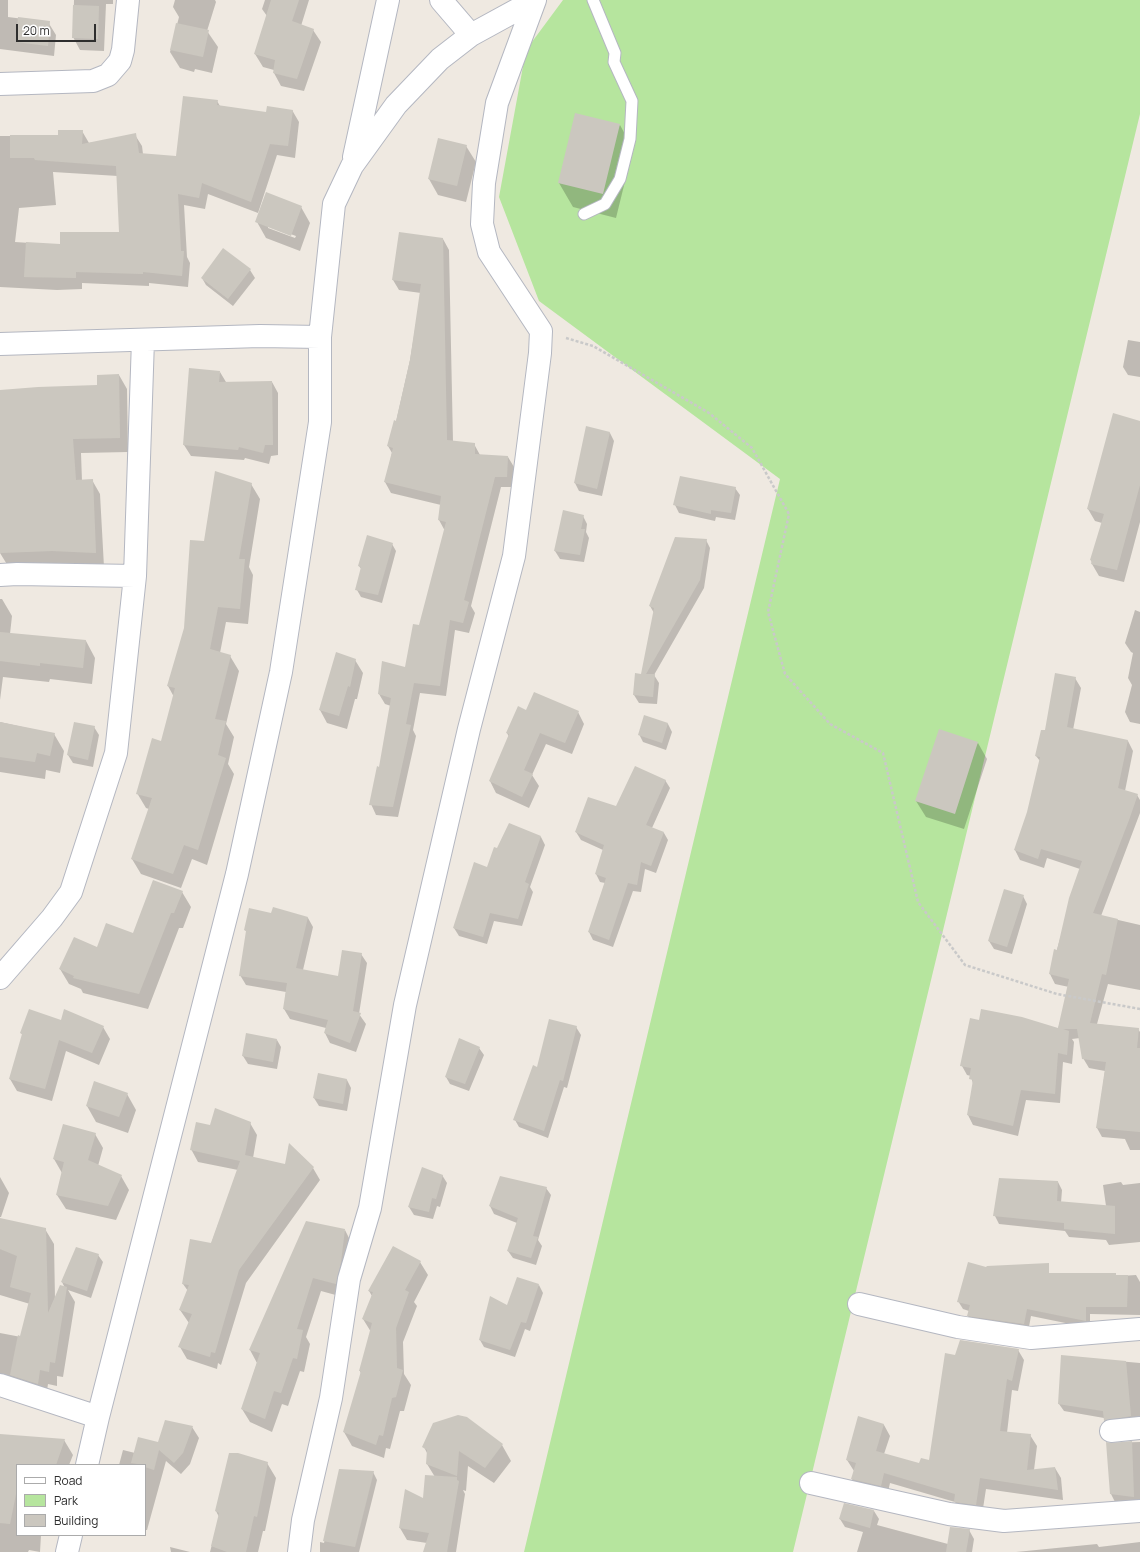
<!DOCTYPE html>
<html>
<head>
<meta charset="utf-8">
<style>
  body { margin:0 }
  #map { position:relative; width:1140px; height:1552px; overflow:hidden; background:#efe9e1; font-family:Manrope,sans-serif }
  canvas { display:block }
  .legend { position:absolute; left:16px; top:1464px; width:130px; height:72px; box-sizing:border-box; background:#fff; border:1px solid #ababab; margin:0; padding:5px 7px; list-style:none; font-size:12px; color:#2e2e2e }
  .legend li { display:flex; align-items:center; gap:8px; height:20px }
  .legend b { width:20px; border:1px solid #ababab }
  .scale { position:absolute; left:16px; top:24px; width:80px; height:18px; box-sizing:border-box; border:2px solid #2e2e2e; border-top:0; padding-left:5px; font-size:12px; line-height:14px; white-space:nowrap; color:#2e2e2e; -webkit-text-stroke:3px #fff; paint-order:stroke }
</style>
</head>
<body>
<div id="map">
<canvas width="1140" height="1552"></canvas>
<ul class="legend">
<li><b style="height:5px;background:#fff"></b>Road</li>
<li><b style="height:11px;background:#b6e59e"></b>Park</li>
<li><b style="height:11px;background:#cbc7bf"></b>Building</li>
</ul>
<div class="scale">20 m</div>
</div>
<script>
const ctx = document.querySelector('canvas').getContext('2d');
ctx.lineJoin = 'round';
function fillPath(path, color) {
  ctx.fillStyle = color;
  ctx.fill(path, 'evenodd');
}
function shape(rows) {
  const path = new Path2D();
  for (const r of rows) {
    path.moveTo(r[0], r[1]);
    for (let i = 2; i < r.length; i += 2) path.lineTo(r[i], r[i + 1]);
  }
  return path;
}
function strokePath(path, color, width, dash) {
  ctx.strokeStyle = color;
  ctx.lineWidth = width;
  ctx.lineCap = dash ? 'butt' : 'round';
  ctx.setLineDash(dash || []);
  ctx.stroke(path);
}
fillPath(shape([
  [563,0,1140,0,1140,114,793,1552,524,1552,780,479,539,301,499,197,526,50]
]), '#b6e59e');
fillPath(shape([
  [0,0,8,0,8,17,48,22,56,35,54,56,0,49],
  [74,0,113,0,113,4,106,4,104,51,80,50,73,37],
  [175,0,215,0,216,2,207,31,218,47,212,73,195,69,194,72,180,68,170,52,179,17,173,7],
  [265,0,309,0,301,26,313,30,321,42,304,91,281,86,274,73,274,70,263,67,255,54,267,16,262,9],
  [217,101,220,106,267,113,292,110,299,122,295,158,277,155,258,213,208,194,205,209,184,205,187,257,190,263,188,287,149,283,149,286,82,283,82,289,57,290,0,287,0,136,59,136,82,131,89,143,135,135,142,146,143,154,177,157],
  [53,172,118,176,120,233,61,245,15,242,19,208,56,205],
  [620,125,633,149,616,218,573,207,559,183],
  [466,146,476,162,466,202,438,195,429,179],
  [301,207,310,223,300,251,266,238,257,222],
  [268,226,296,236,295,238,268,228],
  [443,239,449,250,453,442,474,444,480,455,508,457,514,467,513,487,501,487,471,606,475,613,469,633,455,630,446,696,420,693,413,730,416,736,398,817,376,815,371,804,380,768,391,706,385,704,379,694,406,668,420,626,445,531,439,520,441,505,391,493,385,482,392,453,388,446,396,422,410,360,421,293,399,290,393,280],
  [250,270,255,278,233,306,206,285,202,278],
  [1128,340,1140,342,1140,377,1128,375,1123,367],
  [220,372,226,382,272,382,278,393,278,455,271,456,269,464,245,458,244,460,191,456,184,445],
  [119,375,127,389,128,452,81,453,82,481,92,480,100,494,104,567,8,566,0,553,0,391,98,386],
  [1140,422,1140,522,1124,582,1099,576,1092,564,1091,560,1102,523,1095,521,1088,509],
  [587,427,610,433,614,441,602,496,579,491,575,483],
  [251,484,260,499,249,567,253,575,248,624,226,622,220,653,230,656,239,671,226,724,234,737,228,764,234,774,207,865,192,859,181,888,141,874,132,859,149,809,146,808,137,793,162,742,174,697,168,686,185,628,205,542],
  [735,488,740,495,735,520,716,517,715,521,679,513,675,505],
  [583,516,587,524,586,532,589,538,584,562,560,559,555,551],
  [706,540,710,548,704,588,654,675,659,683,657,704,639,703,634,695,636,674,642,675,654,613,650,606],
  [392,544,396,551,382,603,361,597,357,590,362,570,359,566],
  [0,599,2,599,12,616,10,634,86,641,95,658,92,684,50,679,49,682,3,677,0,700],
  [1135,610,1140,612,1140,724,1130,722,1125,712,1132,685,1128,678,1133,653,1131,652,1125,643],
  [355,660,363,673,357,699,355,699,347,729,327,723,320,710],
  [1075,678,1081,688,1073,730,1128,741,1133,751,1125,791,1137,795,1140,800,1140,813,1101,916,1140,925,1140,990,1108,984,1097,1024,1138,1029,1140,1032,1140,1150,1130,1150,1125,1139,1102,1137,1097,1128,1105,1071,1089,1068,1083,1058,1080,1038,1072,1039,1074,1042,1072,1064,1063,1062,1060,1103,1026,1100,1018,1136,973,1125,968,1115,973,1084,971,1076,967,1075,962,1066,1058,1029,1069,987,1055,984,1050,974,1080,869,1047,858,1044,868,1020,860,1015,850,1028,812,1040,761,1036,756,1046,732],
  [527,711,578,712,584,724,572,754,546,744,532,775,539,786,529,808,496,793,490,781,509,737,507,733],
  [645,716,668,724,672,732,666,750,643,742,639,734],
  [0,722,54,734,64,751,60,773,46,770,45,779,0,772],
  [94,727,99,735,93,767,73,763,68,755],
  [978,743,987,759,964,829,926,817,916,801],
  [665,780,670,788,652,828,664,833,668,840,656,873,645,869,641,892,633,891,613,947,593,940,589,932,605,883,600,882,596,874,603,850,581,840,576,832],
  [510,824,541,837,545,845,530,887,533,892,522,926,494,921,487,944,459,936,454,928,488,868],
  [182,892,191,907,183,928,179,928,148,1009,83,993,81,989,69,984,60,969,98,948,133,934],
  [1023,896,1027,904,1012,954,994,949,989,941],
  [271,914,308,918,313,927,303,970,338,977,361,954,367,963,359,1014,366,1024,356,1052,330,1043,325,1033,326,1028,290,1019,284,1009,286,992,246,985,240,975,247,932,245,930],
  [61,1021,103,1027,110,1039,99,1065,66,1051,52,1101,17,1091,10,1079,23,1036,21,1033],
  [576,1027,581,1035,567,1088,564,1087,548,1138,519,1127,515,1120,538,1068],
  [277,1040,281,1047,277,1069,248,1064,243,1056],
  [479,1048,484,1055,469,1091,450,1084,446,1077],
  [318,1075,347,1080,351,1088,347,1111,319,1106,314,1098],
  [127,1094,136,1110,128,1133,96,1122,87,1106],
  [250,1123,257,1135,253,1158,286,1166,289,1145,313,1168,320,1180,246,1283,221,1365,218,1363,217,1369,187,1359,180,1347,189,1323,180,1310,188,1291,183,1284,211,1244,238,1170,198,1162,191,1149,210,1127],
  [95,1134,103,1148,98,1166,121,1176,129,1190,116,1220,66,1209,57,1195,62,1173,54,1159],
  [442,1175,447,1183,440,1207,437,1206,433,1219,414,1215,409,1207],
  [0,1177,9,1193,1,1217,0,1217],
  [1000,1179,1058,1182,1062,1190,1061,1203,1106,1206,1103,1185,1121,1182,1123,1185,1140,1183,1140,1242,1109,1245,1106,1240,1069,1237,1065,1231,999,1224,995,1216],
  [546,1188,551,1195,538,1240,542,1246,536,1265,513,1258,508,1251,517,1223,494,1214,490,1206],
  [45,1229,54,1244,55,1299,65,1288,62,1282,98,1255,103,1262,91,1298,68,1290,75,1302,63,1377,57,1376,57,1386,48,1384,46,1397,0,1377,0,1333,21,1337,30,1304,0,1295,0,1234],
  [345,1230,352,1244,343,1297,321,1291,306,1337,310,1344,304,1372,300,1371,288,1406,282,1404,272,1432,250,1422,242,1409,257,1363,250,1350],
  [393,1247,420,1262,428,1275,414,1302,417,1306,403,1342,404,1374,411,1385,404,1411,400,1411,390,1449,386,1448,384,1458,352,1446,344,1432,361,1374,360,1371,371,1332,363,1319,372,1296,369,1291],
  [986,1268,1012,1283,1136,1275,1140,1282,1140,1315,1090,1314,1090,1328,1031,1316,1028,1332,972,1323,968,1316,969,1311,963,1309,958,1301],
  [539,1285,543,1293,530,1331,525,1329,515,1357,484,1347,480,1340,508,1306],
  [1018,1350,1024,1360,1018,1391,1012,1390,1007,1433,1030,1435,1037,1446,1034,1470,1055,1468,1061,1478,1063,1500,986,1489,982,1515,961,1512,955,1502,890,1483,887,1496,858,1490,852,1479,854,1471,847,1460,859,1417,884,1425,890,1436,884,1454,920,1464,930,1461,956,1356],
  [1062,1356,1140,1363,1140,1425,1109,1428,1104,1418,1064,1411,1059,1404],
  [192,1427,199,1438,190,1464,181,1474,166,1461,147,1530,145,1530,145,1465,119,1465,123,1450,135,1453],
  [0,1435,64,1440,73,1455,69,1465,17,1465,17,1535,41,1535,40,1552,29,1550,28,1552,0,1552],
  [1140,1442,1140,1505,1115,1502,1111,1494,1107,1443],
  [502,1445,511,1461,494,1483,468,1466,466,1491,463,1490,465,1494,456,1552,424,1552,427,1543,407,1540,400,1528,424,1499,435,1477,427,1464,428,1455,424,1447],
  [267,1463,276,1478,265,1531,263,1531,258,1552,210,1552,219,1517,216,1511],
  [340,1470,373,1472,377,1480,359,1552,320,1552,320,1542,324,1543],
  [874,1511,879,1519,877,1525,948,1544,969,1530,974,1539,972,1552,857,1552,863,1532,845,1527,840,1519],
  [1140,1542,1140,1552,1016,1552,1097,1544,1099,1547],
  [170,1547,190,1552,171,1552]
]), '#0003');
fillPath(shape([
  [271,0,299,0,292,21,314,29,297,79,273,73,275,60,254,54],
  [73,5,99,6,98,39,72,38],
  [18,17,50,21,48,46,16,42],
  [176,23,209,30,203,57,170,50],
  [183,96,218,100,217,105,266,112,267,106,293,110,288,146,270,144,251,202,202,183,199,198,178,194,181,251,184,251,182,276,143,272,143,274,76,272,76,278,24,277,26,242,60,244,60,232,119,232,116,166,35,160,34,158,10,158,10,135,58,135,58,130,83,130,82,144,136,133,139,153,176,156],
  [575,113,620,124,603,194,558,183],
  [438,138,467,145,457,186,428,179],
  [266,192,302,206,291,236,255,222],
  [399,232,443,238,447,440,475,443,475,454,508,456,507,477,495,477,464,600,469,602,463,623,450,620,440,686,414,683,406,724,411,725,393,807,369,805,377,766,379,767,391,698,378,694,382,661,405,667,413,624,419,625,446,522,438,520,441,496,384,482,393,448,387,446,394,420,396,421,410,360,421,284,392,280],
  [223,248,251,269,228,299,201,278],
  [189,368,220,371,219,382,272,381,273,445,265,445,263,453,239,447,238,450,183,445],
  [119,374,120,438,73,439,76,480,93,479,96,553,52,551,0,553,0,390,38,387,97,385,97,375],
  [1113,413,1140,421,1140,485,1117,570,1091,564,1092,561,1090,560,1104,514,1087,509],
  [586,426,610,432,597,489,574,483],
  [215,471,252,483,239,559,245,559,240,609,218,607,210,649,231,655,215,719,226,721,218,755,226,758,198,850,184,845,173,874,131,859,152,798,136,794,152,738,161,741,175,688,167,686,184,628,190,540,204,541],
  [680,476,736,487,731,513,711,510,711,514,673,505],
  [563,510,584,515,581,529,585,529,580,555,554,551],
  [367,535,393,543,378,595,355,590,361,567,358,566],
  [675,537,707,539,700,580,646,674,655,674,653,697,633,695,635,673,641,674,654,608,649,606],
  [0,632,86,640,83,668,40,663,40,666,0,661],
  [336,652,356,659,350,687,348,686,339,716,319,710],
  [1055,673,1076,677,1067,727,1128,740,1118,788,1138,794,1129,820,1093,913,1118,919,1106,975,1102,974,1090,1023,1139,1028,1137,1048,1140,1048,1140,1132,1096,1128,1106,1062,1082,1059,1077,1029,1063,1029,1069,1031,1067,1055,1058,1053,1055,1094,1021,1090,1013,1126,967,1115,973,1080,969,1079,971,1068,960,1066,970,1018,979,1020,981,1009,1022,1017,1058,1028,1069,979,1049,974,1054,949,1057,950,1069,898,1082,861,1041,849,1038,859,1014,850,1027,812,1040,757,1035,756,1041,730,1045,730],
  [534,692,579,711,565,743,540,733,524,770,533,774,522,797,489,781,509,734,506,733,518,706,526,710],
  [644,715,668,723,662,743,638,735],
  [0,722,55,733,50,756,37,753,35,762,0,757],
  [74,722,95,726,88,760,67,755],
  [939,729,978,742,955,814,915,801],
  [635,766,666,780,646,825,664,832,651,866,641,862,637,885,628,883,609,940,588,932,606,878,595,874,604,845,575,832,588,797,616,806],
  [509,823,541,836,525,882,529,884,518,919,490,913,483,937,453,928,474,862,487,867,494,847,497,848],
  [153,880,183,891,174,913,171,913,139,994,73,978,74,976,59,969,74,937,97,947,106,923,133,933],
  [1004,889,1024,895,1007,947,988,941],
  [273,907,308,917,296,968,338,976,342,950,362,953,353,1011,361,1013,350,1043,324,1033,328,1020,283,1009,287,983,239,976,246,931,244,930,249,908,271,913],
  [29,1009,61,1020,64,1009,104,1026,92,1053,59,1040,45,1089,9,1079,22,1034,20,1033],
  [549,1019,577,1026,563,1081,560,1080,544,1131,513,1120,533,1065,537,1067],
  [246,1033,277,1039,273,1062,242,1056],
  [459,1038,480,1047,465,1084,445,1077],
  [318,1073,347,1079,343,1104,313,1098],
  [94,1081,128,1093,119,1117,86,1106],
  [215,1108,251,1122,245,1155,285,1164,289,1143,314,1167,239,1270,215,1353,211,1352,210,1357,178,1347,192,1314,179,1310,189,1285,182,1284,190,1239,211,1243,240,1161,190,1150,196,1122,210,1125],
  [63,1124,96,1133,88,1160,122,1175,108,1206,56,1195,64,1162,53,1159],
  [422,1167,443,1175,436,1199,432,1198,429,1212,408,1207],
  [500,1176,547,1187,533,1236,538,1237,531,1258,507,1251,518,1218,489,1206],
  [999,1178,1058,1181,1057,1201,1115,1206,1115,1234,1064,1229,1064,1223,993,1216],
  [0,1218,46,1228,48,1313,60,1285,67,1287,55,1363,50,1362,49,1372,40,1370,38,1384,10,1375,18,1335,20,1336,31,1293,10,1287,17,1256,0,1249],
  [306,1221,345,1229,341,1262,336,1284,313,1278,297,1329,303,1330,297,1359,293,1358,281,1393,274,1391,265,1419,241,1409,260,1353,249,1350],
  [393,1246,421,1261,405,1290,409,1292,396,1328,397,1368,403,1370,396,1397,392,1398,383,1436,379,1435,376,1445,343,1432,361,1371,359,1371,372,1323,362,1319,373,1292,368,1291],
  [76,1247,99,1254,87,1291,61,1282],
  [968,1262,986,1267,987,1266,1049,1263,1049,1273,1116,1273,1116,1275,1128,1275,1127,1307,1086,1307,1086,1321,1027,1309,1024,1324,967,1316,970,1305,957,1302],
  [517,1277,539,1284,526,1323,521,1322,510,1350,479,1340,490,1296,507,1305],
  [960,1340,1019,1349,1012,1381,1007,1379,1000,1431,1031,1434,1027,1470,1055,1467,1058,1490,980,1478,976,1505,954,1502,955,1494,884,1473,881,1486,851,1479,856,1463,846,1460,858,1416,884,1424,876,1451,919,1463,921,1458,929,1460,945,1353,955,1355],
  [1061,1355,1126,1361,1131,1416,1104,1421,1103,1411,1058,1404],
  [458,1415,467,1417,503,1444,485,1468,459,1451,457,1476,426,1464,427,1450,422,1447,433,1423],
  [165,1420,193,1426,183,1453,174,1463,159,1450,154,1470,145,1467,145,1465,131,1463,138,1437,158,1442],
  [0,1434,65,1439,56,1465,17,1465,17,1489,10,1524,0,1523],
  [1132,1441,1134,1497,1110,1494,1106,1442,1112,1443],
  [229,1453,238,1453,268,1462,257,1517,254,1516,246,1552,227,1552,211,1546,219,1513,215,1511],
  [339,1469,374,1471,355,1547,323,1541],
  [425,1475,457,1477,457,1480,459,1481,447,1552,423,1552,429,1533,399,1528,405,1489,423,1498],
  [844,1503,874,1510,870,1528,839,1519],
  [950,1527,970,1529,966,1552,946,1552]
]), '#cbc7bf');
const service = shape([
  [584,214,605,204,620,179,630,139,632,101,614,62,615,53,593,0]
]);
const minor = shape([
  [441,0,471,35],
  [0,84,93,81,108,75,120,61,123,50,128,0],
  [354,157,388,0],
  [0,344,260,336,320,337],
  [0,575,17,574,135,576],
  [0,978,52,918,71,892,116,753,135,576,143,340],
  [859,1304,958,1327,1031,1338,1140,1329],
  [0,1385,98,1417],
  [1111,1431,1140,1428],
  [87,1465,98,1417,237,874,281,672,320,422,320,337,334,204,352,166,396,105,440,59,471,35,535,0],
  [811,1483,949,1514,1004,1521,1140,1511],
  [67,1552,71,1535],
  [299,1552,303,1520,331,1398,349,1279,370,1208,405,1005,469,729,514,556,540,353,541,331,489,252,482,224,484,183,497,103,535,0]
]);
strokePath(service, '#b4b7c1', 13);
strokePath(minor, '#b4b7c1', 24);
strokePath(shape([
  [566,338,593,346,709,413,752,448,789,514,768,612,785,674,830,724,883,753,918,902,965,965,1057,994,1140,1009]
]), '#c9c9c9', 2.5, [3, 2]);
strokePath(service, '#fff', 11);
strokePath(minor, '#fff', 22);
</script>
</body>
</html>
